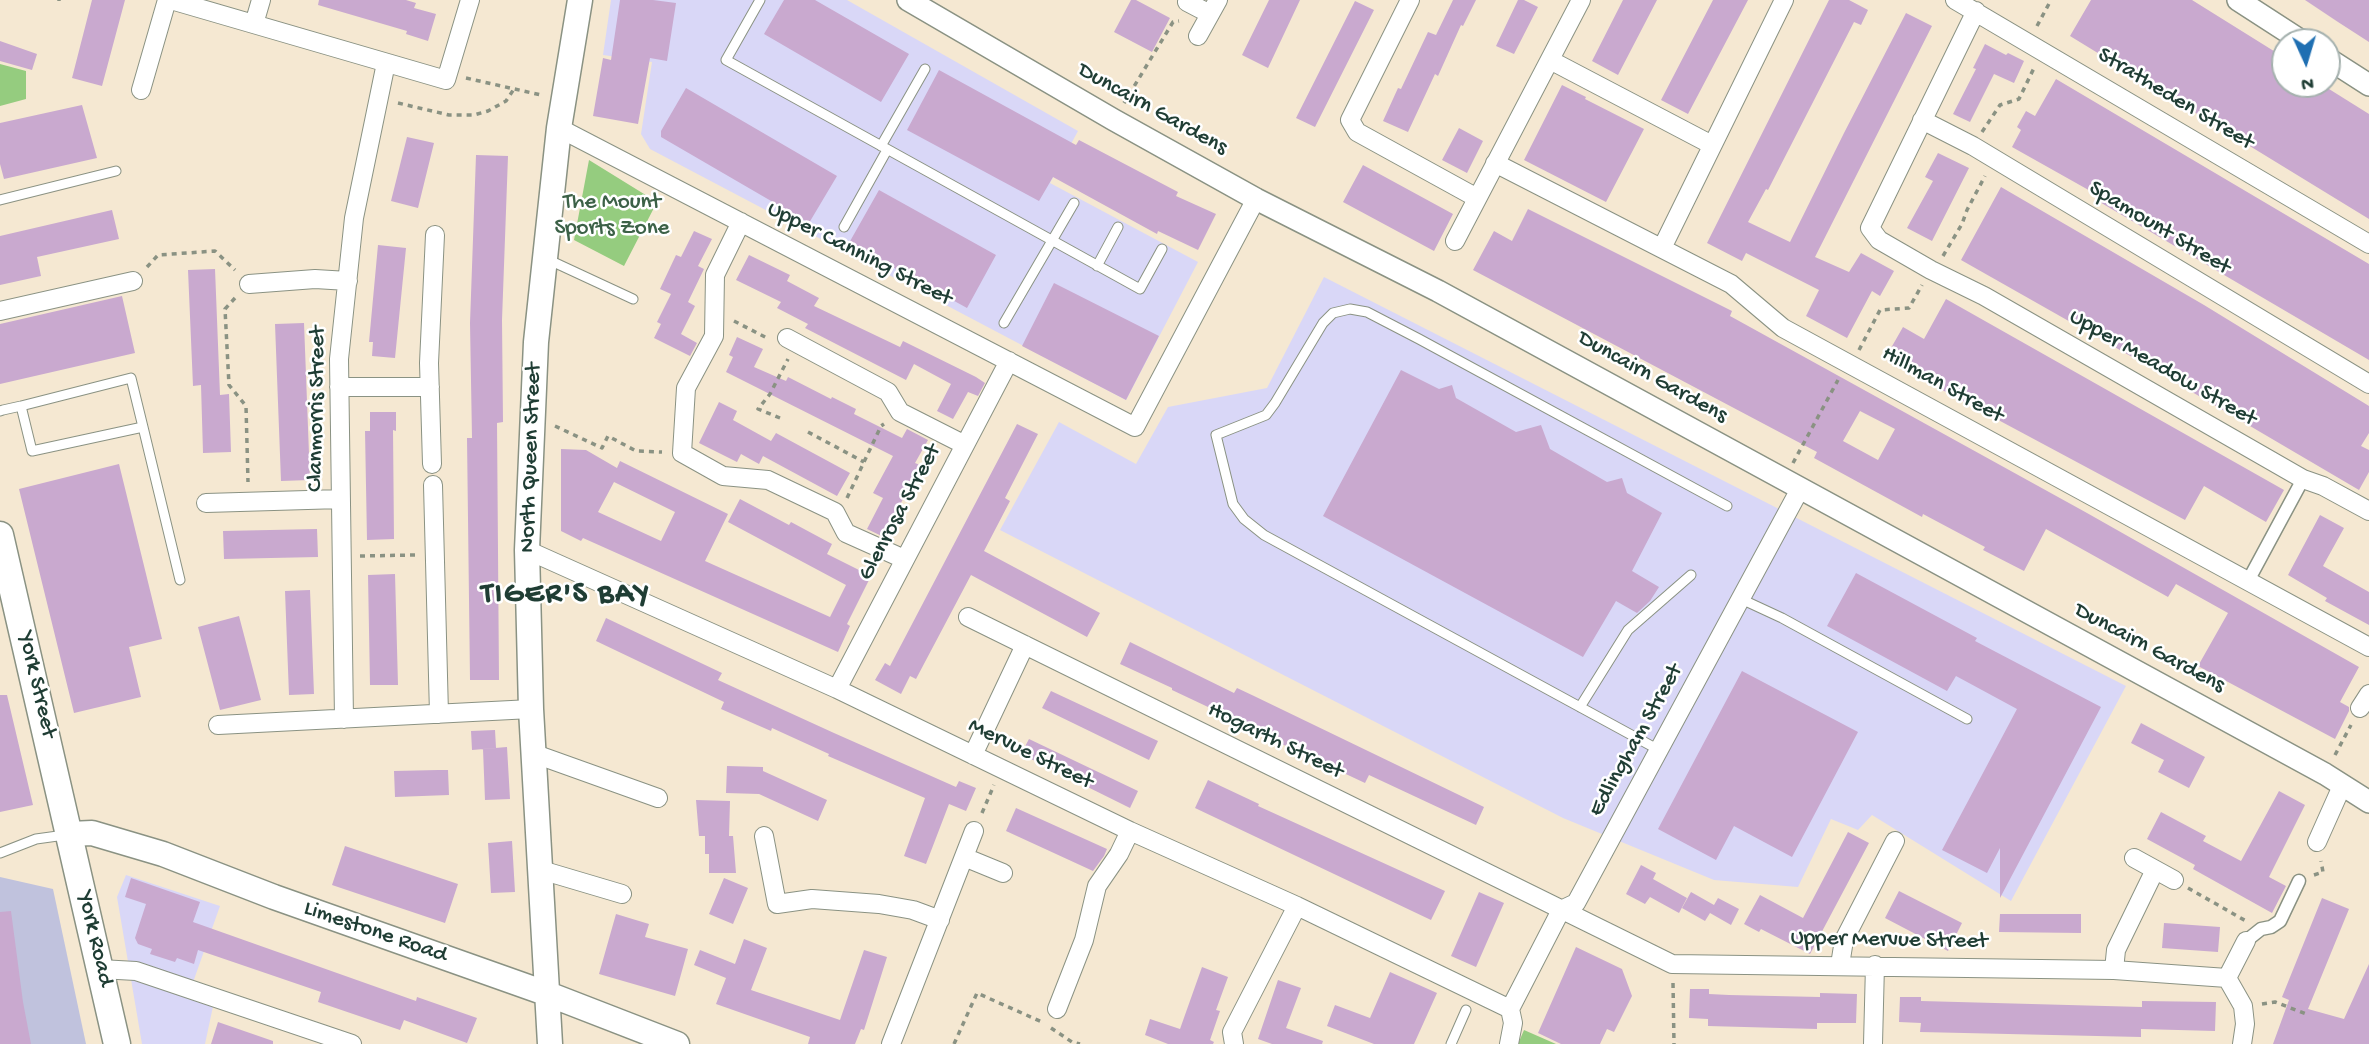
<!DOCTYPE html>
<html>
<head>
<meta charset="utf-8">
<style>
  body { margin:0 }
  #map { position:relative; width:2369px; height:1044px; overflow:hidden; background:#f5e8d2; font-family:"Gochi Hand",sans-serif }
  canvas { display:block }
  .north { position:absolute; left:2271px; top:28px; width:70px; height:70px; box-sizing:border-box; background:#fff; border:2px solid #a5b1ae; border-radius:50%; rotate:176deg; font-size:19px; font-weight:700; line-height:28px; text-align:center; color:#1f3d34 }
  .north::after { content:''; display:block; margin:auto; width:24px; height:32px; background:#1f6fb2; clip-path:polygon(50% 0,100% 100%,50% 72%,0 100%) }
</style>
</head>
<body>
<div id="map">
<canvas width="2369" height="1044"></canvas>
<div class="north">N</div>
</div>
<script>
const ctx = document.querySelector('canvas').getContext('2d');
ctx.lineJoin = 'round';
function fillPath(path, color) {
  ctx.fillStyle = color;
  ctx.fill(path, 'evenodd');
}
function shape(rows) {
  const path = new Path2D();
  for (const r of rows) {
    path.moveTo(r[0], r[1]);
    for (let i = 2; i < r.length; i += 2) path.lineTo(r[i], r[i + 1]);
  }
  return path;
}
function strokePath(path, color, width, dash) {
  ctx.strokeStyle = color;
  ctx.lineWidth = width;
  ctx.lineCap = dash ? 'butt' : 'round';
  ctx.setLineDash(dash || []);
  ctx.stroke(path);
}
function write(font, color, halo, rows, align = 'center') {
  ctx.font = font + ' "Gochi Hand",sans-serif';
  ctx.lineWidth = 5;
  ctx.setLineDash([]);
  ctx.textBaseline = 'middle';
  ctx.strokeStyle = halo;
  ctx.fillStyle = color;
  for (const [text, x, y, turn = 0] of rows) {
    ctx.save();
    ctx.translate(x, y);
    ctx.rotate((+turn || 0) * Math.PI / 180);
    ctx.textAlign = isNaN(turn) ? turn : align;
    if (halo) ctx.strokeText(text, 0, 0);
    ctx.fillText(text, 0, 0);
    ctx.restore();
  }
}
fillPath(shape([
  [611,0,847,0,1078,131,1050,183,1198,262,1126,400,650,149,641,134,652,62,603,55],
  [1324,277,2126,686,2011,901,1872,815,1858,830,1831,819,1798,887,1714,880,1563,818,1000,530,1059,422,1136,464,1168,407,1267,388],
  [126,875,220,906,191,988,215,997,205,1044,142,1044,117,897]
]), '#d9d7f7');
fillPath(shape([
  [0,877,53,889,86,1044,0,1044]
]), '#c0c2dd');
fillPath(shape([
  [0,64,26,71,26,99,0,106],
  [589,160,657,202,624,266,574,240],
  [1524,1030,1556,1044,1518,1044]
]), '#95cc7f');
fillPath(shape([
  [92,0,125,0,102,86,72,78],
  [319,0,406,0,416,3,414,8,436,14,428,41,406,34,407,31,318,5],
  [620,0,653,0,676,3,667,61,650,58,638,124,593,116,603,58,611,60],
  [784,0,815,0,909,54,881,102,764,34],
  [1131,0,1136,0,1170,18,1152,52,1114,32],
  [1269,0,1300,0,1268,68,1242,55],
  [1453,0,1476,0,1463,26,1461,25,1438,76,1435,74,1408,132,1383,121,1398,88,1401,89,1428,32,1436,35],
  [1518,0,1524,0,1538,7,1514,54,1496,46],
  [1623,0,1657,0,1618,75,1592,61],
  [1713,0,1748,0,1688,114,1661,100],
  [1829,0,1849,0,1868,10,1861,25,1854,22,1768,190,1766,189,1748,222,1790,242,1844,133,1906,13,1932,26,1815,257,1849,272,1861,253,1894,271,1880,296,1872,291,1847,338,1806,316,1819,290,1746,253,1742,261,1707,243],
  [2091,0,2192,0,2285,58,2285,84,2321,84,2369,114,2369,219,2070,36],
  [2305,0,2369,0,2369,42,2338,22],
  [1355,1,1374,10,1315,127,1296,118],
  [0,41,37,54,32,70,0,61],
  [1985,44,2006,55,2008,53,2024,61,2014,83,1994,74,1970,122,1953,114,1976,69,1973,68],
  [939,70,1076,145,1079,140,1178,192,1176,196,1216,214,1198,250,1158,231,1157,234,1053,177,1039,201,907,130],
  [2056,79,2369,264,2369,360,2098,201,2101,197,2012,147,2021,130,2017,127,2026,111,2035,116],
  [1562,85,1586,97,1585,99,1644,129,1606,202,1524,160],
  [686,88,837,176,809,223,661,137,661,131],
  [82,105,97,158,4,179,0,164,0,123],
  [1459,128,1483,141,1467,173,1442,160],
  [407,137,434,143,418,208,391,201],
  [1938,153,1969,168,1932,241,1907,228,1933,181,1925,177],
  [476,155,508,156,502,320,503,422,497,423,499,680,470,680,467,438,472,438,470,323],
  [1363,165,1453,214,1434,251,1343,202],
  [2001,187,2204,305,2369,406,2369,433,2361,446,2369,450,2369,472,2359,490,2141,362,1961,260],
  [879,190,996,255,967,308,849,243],
  [1528,209,1732,311,1730,316,2087,513,2359,667,2340,702,2349,707,2349,711,2335,739,2198,666,2228,613,2176,584,2168,597,2046,529,2024,571,1983,550,1985,547,1923,514,1922,517,1814,458,1817,452,1473,270,1494,231,1512,241],
  [1860,411,1895,429,1878,460,1843,441],
  [112,210,119,239,37,257,41,276,0,285,0,236],
  [694,231,712,239,698,266,704,269,688,302,695,306,681,334,697,343,690,356,654,338,661,324,657,322,671,294,660,289,676,255,681,257],
  [378,245,406,248,395,358,372,356,373,342,369,342],
  [749,255,790,275,787,281,819,298,814,306,900,347,903,341,976,377,985,383,978,396,968,392,953,419,937,411,951,384,914,364,906,380,805,328,808,324,777,308,781,302,736,280],
  [215,269,220,395,229,394,231,452,203,453,201,385,193,386,188,270],
  [1054,283,1159,336,1126,400,1022,346],
  [122,296,135,353,0,384,0,324],
  [1946,299,2284,490,2266,522,2204,486,2185,520,1918,377,1920,374,1887,355,1903,327,1924,339],
  [304,323,310,480,281,481,275,324],
  [737,337,763,349,754,367,786,381,788,377,831,399,832,397,856,409,854,414,902,438,907,429,928,440,915,463,920,465,898,509,905,512,890,540,867,529,883,498,873,493,893,456,726,372,733,357,729,355],
  [1401,370,1439,389,1452,385,1456,398,1516,432,1541,425,1550,449,1607,482,1622,478,1627,493,1662,513,1632,571,1659,587,1650,601,1637,613,1616,601,1583,657,1323,516],
  [719,402,737,411,733,420,771,441,776,433,850,473,837,496,763,456,759,464,741,454,737,462,699,443],
  [370,412,396,412,396,431,393,430,394,539,367,540,365,431,370,431],
  [1017,424,1038,434,1005,498,1010,501,984,551,1100,613,1087,637,971,575,916,679,910,676,901,694,875,680,885,663,890,666],
  [561,449,586,450,617,468,620,461,728,514,705,561,830,617,846,585,728,522,740,499,789,525,791,522,832,544,827,554,871,576,847,624,850,626,838,652,583,538,581,541,561,531],
  [614,482,675,512,661,541,598,512],
  [119,464,162,639,129,647,141,697,74,713,19,489],
  [2320,515,2344,528,2323,566,2369,592,2369,625,2325,601,2327,598,2288,575],
  [317,529,318,557,224,559,223,531],
  [1856,573,1977,638,1975,641,2101,707,2000,898,2000,848,1987,873,1942,850,2017,709,1956,676,1947,691,1827,626],
  [395,574,398,685,370,685,368,575],
  [310,590,314,694,289,695,285,591],
  [239,616,261,700,220,710,198,627],
  [606,618,722,673,718,680,834,733,956,787,959,781,976,788,966,811,949,804,926,864,904,856,925,798,828,756,829,754,772,728,771,731,721,709,724,702,596,641],
  [1130,642,1234,693,1237,688,1254,696,1484,807,1476,825,1369,775,1365,783,1224,717,1225,715,1172,690,1172,688,1120,664],
  [1742,671,1858,732,1792,857,1734,826,1716,860,1658,829],
  [1051,691,1158,741,1149,760,1042,708],
  [0,695,7,695,33,805,0,812],
  [2141,723,2205,757,2189,788,2158,772,2164,760,2131,743],
  [495,730,496,748,472,750,471,731],
  [1029,739,1138,791,1130,808,1021,754],
  [507,747,510,799,485,800,483,749],
  [727,766,763,767,763,771,827,800,818,821,759,794,726,793],
  [438,770,448,770,449,795,395,797,394,771],
  [1208,780,1259,804,1258,806,1445,891,1431,920,1195,808],
  [2279,791,2305,805,2269,877,2286,886,2272,913,2193,869,2195,865,2147,839,2161,812,2206,836,2203,841,2241,861],
  [696,800,730,801,729,836,733,836,736,873,709,873,709,854,705,854,705,836,699,836],
  [1016,808,1107,849,1104,856,1093,871,1006,831],
  [1848,832,1869,843,1810,954,1761,929,1759,932,1744,924,1760,895,1803,918],
  [512,841,515,892,491,893,488,843],
  [345,846,458,884,445,923,332,885],
  [1641,865,1656,873,1653,879,1687,898,1679,913,1650,897,1645,904,1626,894],
  [131,878,200,902,193,922,416,1001,417,997,477,1018,467,1043,404,1020,400,1030,318,1002,321,992,198,950,194,964,177,958,175,962,150,954,152,949,138,944,135,938,146,904,125,897],
  [724,878,748,888,733,924,709,914],
  [1899,891,1962,923,1948,951,1885,918],
  [1479,892,1504,903,1476,967,1451,956],
  [1691,892,1714,905,1718,898,1739,909,1731,925,1710,913,1705,921,1682,908],
  [2322,898,2349,909,2308,1009,2344,1019,2369,964,2369,1044,2273,1044,2289,1000,2282,997],
  [11,911,23,1002,31,1044,0,1044,0,912],
  [616,914,649,924,645,937,688,949,675,996,599,974],
  [2000,914,2081,914,2081,933,1999,932],
  [2164,923,2220,927,2218,952,2162,948],
  [744,939,767,948,751,990,840,1020,864,950,887,957,864,1030,861,1029,855,1044,808,1044,810,1037,716,1004,726,978,694,965,700,950,735,964],
  [1576,947,1622,969,1632,996,1614,1032,1607,1029,1600,1044,1561,1044,1538,1033],
  [1202,967,1228,977,1216,1010,1220,1011,1210,1040,1214,1042,1213,1044,1168,1044,1145,1035,1150,1019,1180,1029],
  [1390,972,1437,993,1414,1044,1374,1044,1327,1026,1335,1005,1370,1018],
  [1278,980,1301,988,1286,1028,1323,1041,1322,1044,1272,1044,1258,1039],
  [1690,989,1709,989,1709,994,1729,995,1820,997,1820,993,1857,994,1856,1023,1817,1023,1817,1029,1708,1026,1708,1019,1689,1018],
  [1900,997,1921,997,1921,1001,2142,1007,2142,1001,2216,1002,2215,1031,2141,1029,2141,1037,1920,1032,1921,1023,1899,1022],
  [218,1022,273,1041,273,1044,211,1044]
]), '#c9a9cf');
const service = shape([
  [760,0,726,60,1140,289,1162,249],
  [881,146,925,69],
  [0,200,116,171],
  [844,227,887,150],
  [549,260,633,299],
  [1097,266,1118,227],
  [1004,323,1074,203],
  [0,411,3,410,21,406,131,378,143,427,32,451,21,406],
  [143,427,180,580],
  [1741,599,1782,618,1967,719],
  [1580,707,1628,630,1691,575],
  [1659,750,1264,535,1244,519,1233,504,1216,435,1266,415,1275,403,1323,323,1333,313,1350,309,1367,312,1419,339,1727,506],
  [0,853,36,839,65,835],
  [1451,1044,1466,1010]
]);
const pedestrian = shape([
  [2248,581,2303,479],
  [2246,941,2261,929,2271,927,2280,921,2299,881]
]);
const minor = shape([
  [171,0,446,80,470,0],
  [1410,0,1350,120,1357,132,1477,198],
  [1955,0,2369,244],
  [1187,2,1210,14],
  [1976,11,1870,228,1879,240,1931,270,1984,296,2303,479,2323,486,2369,511],
  [254,24,261,0],
  [1198,36,1218,0],
  [1550,60,1712,145],
  [141,90,167,0],
  [1922,120,1973,146,2369,384],
  [559,128,1135,427,1256,199],
  [1495,163,1731,284,1783,328,2369,647],
  [741,222,715,275,714,336,686,388,682,453,723,476,768,480,835,512,846,533,904,559],
  [1455,241,1581,0],
  [1662,248,1784,0],
  [249,284,315,279,348,281],
  [0,311,133,281],
  [787,338,888,392,900,412,965,445],
  [339,387,430,387],
  [432,464,429,363,435,235],
  [433,485,439,714],
  [206,503,341,499],
  [527,550,837,689,1130,831,1297,906,1510,1009],
  [968,617,1672,964,2114,970,2227,978],
  [837,689,1009,361],
  [2360,708,2369,694],
  [344,719,339,359,354,218,386,63],
  [218,725,531,709],
  [535,754,658,798],
  [973,755,1025,645],
  [764,836,777,904,812,899,879,904,913,910,940,920],
  [2317,842,2342,786],
  [964,857,1003,873],
  [2134,858,2174,880],
  [541,870,622,894],
  [1840,965,1844,940,1895,841],
  [100,969,136,971,352,1044],
  [2114,970,2116,950,2155,870],
  [1057,1009,1084,940,1097,886,1119,854,1130,831],
  [1510,1009,1561,910,1576,903,1800,489],
  [891,1044,974,831],
  [1234,1044,1232,1032,1297,906],
  [1509,1044,1513,1023,1510,1009],
  [1873,1044,1875,965],
  [2242,1044,2245,1024,2243,1006,2227,978,2246,941]
]);
const tertiary = shape([
  [908,0,1114,120,1256,199,1438,291,2325,774,2369,802],
  [2238,0,2303,42],
  [2327,58,2369,85]
]);
const secondary = shape([
  [70,834,92,833,163,854,274,897,548,994,677,1044],
  [550,1044,531,709,527,550,536,342,559,128,580,0]
]);
const primary = shape([
  [0,535,117,1044]
]);
strokePath(service, '#8a9283', 11);
strokePath(pedestrian, '#8a9283', 15);
strokePath(minor, '#8a9283', 20);
strokePath(tertiary, '#8a9283', 24);
strokePath(secondary, '#8a9283', 27);
strokePath(primary, '#8a9283', 29);
strokePath(shape([
  [59,1,59,0],
  [2037,26,2051,0],
  [466,78,541,95],
  [398,103,449,115,474,115,488,111,506,101,514,89],
  [1124,103,1173,22,1179,21],
  [1982,132,2000,105,2019,99,2034,68],
  [1943,256,1962,224,1967,210,1985,176],
  [147,267,158,255,215,251,235,270],
  [235,298,225,309,229,385,246,406,248,482],
  [734,321,767,338],
  [1859,350,1880,310,1909,308,1922,285],
  [780,418,758,409,770,394,788,359],
  [555,426,602,448,608,436,636,451,662,452],
  [808,432,864,462],
  [1793,463,1838,380],
  [847,498,881,426,884,424],
  [360,556,415,555],
  [2335,755,2351,725],
  [982,813,994,785],
  [2314,875,2323,872,2321,861],
  [2188,888,2246,921],
  [1673,983,1674,1044],
  [2262,1004,2275,1002,2309,1015],
  [1051,1028,1072,1042,1080,1044],
  [954,1044,977,993,1042,1022]
]), '#8a9283', 3.5, [5, 5]);
strokePath(service, '#fff', 9);
strokePath(pedestrian, '#fff', 12);
strokePath(minor, '#fff', 18);
strokePath(tertiary, '#fff', 21);
strokePath(secondary, '#fff', 24);
strokePath(primary, '#fff', 26);
write('23px', '#1f3d34', '#fff', [
  ["Stratheden Street",2175,100,31],
  ["Duncairn Gardens",1152,110,29],
  ["Spamount Street",2159,229,31],
  ["Upper Canning Street",859,255,27],
  ["Upper Meadow Street",2162,369,30],
  ["Duncairn Gardens",1652,378,29],
  ["Hillman Street",1942,386,29],
  ["Clanmorris Street",318,409,-89],
  ["North Queen Street",532,458,-88],
  ["Glenrosa Street",901,513,-62],
  ["Duncairn Gardens",2149,649,28],
  ["York Street",36,685,77],
  ["Edlingham Street",1637,741,-61],
  ["Hogarth Street",1275,742,26],
  ["Mervue Street",1030,755,26],
  ["Limestone Road",375,933,19],
  ["York Road",94,939,77],
  ["Upper Mervue Street",1889,941,1]
]);
write('23px', '#3c6147', '#fff', [
  ["The Mount",612,203],
  ["Sports Zone",612,229]
]);
ctx.letterSpacing = '2px';
write('bold 30px', '#1f3d34', '#fff', [
  ["TIGER'S BAY",566,596]
]);
ctx.letterSpacing = '0px';
</script>
</body>
</html>
